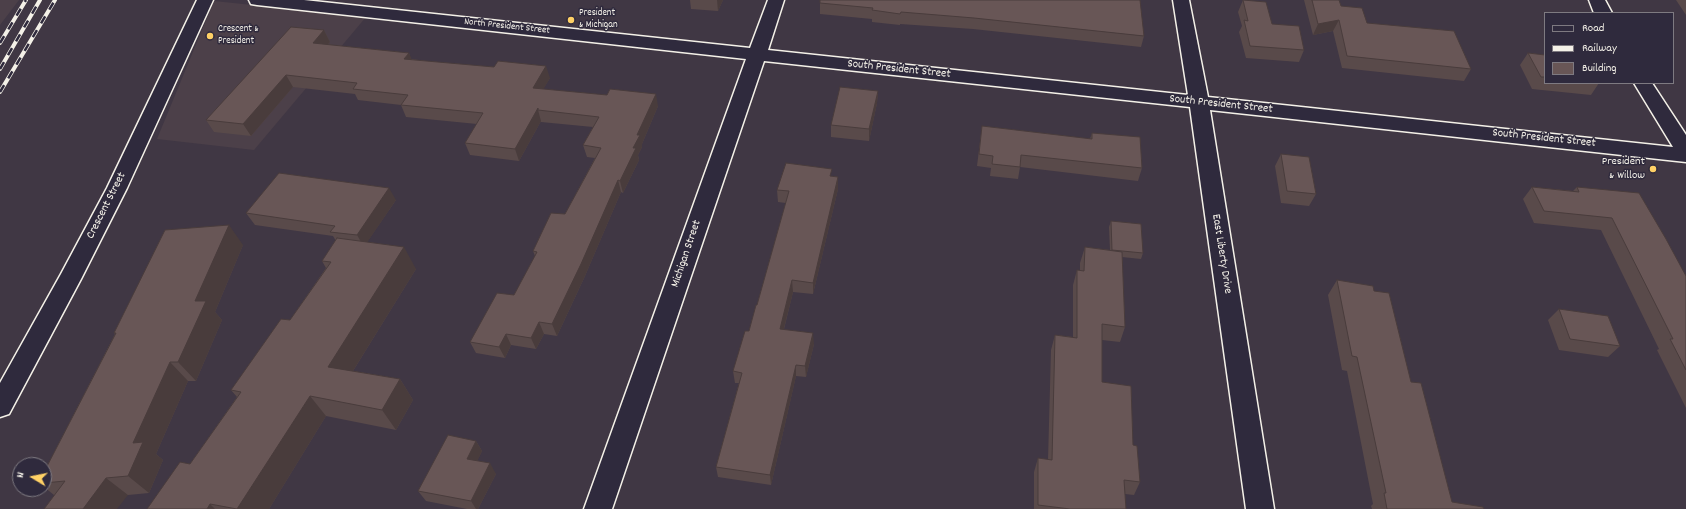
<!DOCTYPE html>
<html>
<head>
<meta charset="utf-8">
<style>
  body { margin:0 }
  #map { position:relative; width:1686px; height:509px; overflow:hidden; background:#403744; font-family:Dekko,sans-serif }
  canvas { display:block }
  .legend { position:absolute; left:1544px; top:12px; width:130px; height:72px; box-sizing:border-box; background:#2f2a3d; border:1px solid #7e7a81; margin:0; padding:5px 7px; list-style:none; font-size:12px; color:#f4f1e8 }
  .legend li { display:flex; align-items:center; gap:8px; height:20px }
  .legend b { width:20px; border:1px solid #7e7a81 }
  .north { position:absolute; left:12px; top:457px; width:40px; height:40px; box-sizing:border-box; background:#2f2a3d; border:1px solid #7e7a81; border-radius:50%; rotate:280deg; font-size:11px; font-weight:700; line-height:16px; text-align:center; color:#f4f1e8 }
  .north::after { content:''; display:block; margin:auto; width:14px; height:18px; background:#ffd166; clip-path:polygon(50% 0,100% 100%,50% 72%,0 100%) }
</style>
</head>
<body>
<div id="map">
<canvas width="1686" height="509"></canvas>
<ul class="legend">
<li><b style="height:5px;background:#2f2a3d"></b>Road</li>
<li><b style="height:5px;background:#f4f1e8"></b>Railway</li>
<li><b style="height:11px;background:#685656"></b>Building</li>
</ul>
<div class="north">N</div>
</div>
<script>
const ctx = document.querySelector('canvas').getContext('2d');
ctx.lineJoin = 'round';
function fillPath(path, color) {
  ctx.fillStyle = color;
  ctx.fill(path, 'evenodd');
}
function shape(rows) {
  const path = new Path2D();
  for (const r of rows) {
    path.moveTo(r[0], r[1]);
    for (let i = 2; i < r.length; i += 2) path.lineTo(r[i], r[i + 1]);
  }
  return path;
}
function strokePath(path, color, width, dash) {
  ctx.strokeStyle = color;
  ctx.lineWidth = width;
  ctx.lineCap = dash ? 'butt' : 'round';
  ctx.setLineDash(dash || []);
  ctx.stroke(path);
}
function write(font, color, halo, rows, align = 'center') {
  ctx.font = font + ' Dekko,sans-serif';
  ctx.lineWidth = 3;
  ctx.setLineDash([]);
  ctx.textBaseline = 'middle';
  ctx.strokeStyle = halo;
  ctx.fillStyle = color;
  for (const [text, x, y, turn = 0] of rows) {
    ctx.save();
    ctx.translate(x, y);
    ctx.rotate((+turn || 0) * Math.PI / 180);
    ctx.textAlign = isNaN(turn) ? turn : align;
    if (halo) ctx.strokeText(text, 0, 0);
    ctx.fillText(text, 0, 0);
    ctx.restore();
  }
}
fillPath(shape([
  [0,0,19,0,0,25],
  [214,1,366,17,254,150,157,139]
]), '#4c4049');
const minor = shape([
  [197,0,213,0,127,188,81,279,9,414,0,417,0,383,61,274,107,188,197,0],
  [249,0,304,0,750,48,768,0,784,0,768,50,1188,95,1173,0,1189,0,1208,97,1673,147,1634,83,1652,83,1686,135,1686,162,1210,110,1274,509,1246,509,1190,107,764,61,612,509,584,509,746,59,257,5,251,4,249,0],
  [1589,0,1605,0,1612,13,1594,13,1589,0]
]);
strokePath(minor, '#f4f1e8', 3);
fillPath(minor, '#2f2a3d');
const rail = shape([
  [0,43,26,0],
  [0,69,40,0],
  [0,92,55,0]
]);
strokePath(rail, '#f4f1e8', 4);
strokePath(rail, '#2f2a3d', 2.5, [8]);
fillPath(shape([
  [690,0,723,0,718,11,691,9],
  [820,0,1144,36,1141,47,973,29,900,24,900,25,872,22,872,19,820,14],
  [1243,0,1304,50,1299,62,1246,58,1239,32,1242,26,1238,12],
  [1304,0,1339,0,1341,6,1367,23,1471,69,1464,81,1342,68,1333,31,1313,35],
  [1676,0,1686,0,1686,15],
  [324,30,330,42,328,45,409,53,411,59,550,78,543,89,658,106,642,144,642,147,638,155,639,160,623,193,621,192,585,276,557,336,544,334,536,349,511,345,505,358,476,353,470,342,514,295,535,256,533,251,565,214,595,158,587,157,583,145,593,127,541,122,541,121,519,161,470,155,465,143,477,124,406,117,401,105,358,100,355,94,293,87,251,136,214,132,206,120],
  [1528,53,1545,55,1545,83,1599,83,1591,95,1532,89,1520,65],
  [878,91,877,103,869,141,831,137,831,125],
  [982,126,1090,139,1092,133,1142,168,1138,181,1020,167,1018,179,990,176,991,168,977,166],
  [1281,154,1316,194,1309,206,1281,203,1275,166],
  [832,176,838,177,838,189,813,294,793,292,784,329,814,344,806,377,796,376,771,485,718,477,716,467,739,383,735,383,733,371,749,331,757,305,786,203,778,202,777,190],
  [1532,187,1573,191,1577,187,1686,276,1686,408,1657,350,1659,349,1601,230,1534,223,1523,199],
  [396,200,367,242,416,269,353,371,400,379,413,400,396,430,326,416,269,509,147,509,190,464,237,397,231,390,290,320,326,268,322,261,336,241,333,236,255,225,246,213],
  [1111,221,1143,253,1141,259,1122,257,1125,327,1120,342,1102,340,1102,382,1133,445,1140,482,1134,495,1125,494,1126,509,1034,509,1034,472,1038,458,1048,460,1051,350,1055,335,1073,337,1073,285,1077,270,1080,270,1080,263,1085,247,1110,250,1109,227],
  [243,245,215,312,222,320,196,381,188,381,156,454,163,460,149,493,128,495,54,495,44,487,44,472,115,334,114,333],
  [1337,280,1374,291,1411,382,1452,502,1484,509,1372,509,1371,506,1373,504,1347,371,1342,370,1328,295],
  [1559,309,1620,346,1608,357,1559,350,1548,320],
  [476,441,482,451,477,461,496,474,478,509,467,509,426,501,418,491]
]), '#594a4a');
fillPath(shape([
  [717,0,723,0,718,11],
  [1339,20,1333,31,1313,35,1318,24],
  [324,30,330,42,319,55,313,43],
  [409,53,414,65,404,59],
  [546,66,550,78,537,100,533,88],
  [286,75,293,87,251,136,243,124],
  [878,91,877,103,869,141,869,129],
  [656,94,658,106,642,144,642,147,638,155,639,160,623,193,620,181,633,148,637,135],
  [538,108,538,110,541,121,519,161,515,149],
  [838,177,838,189,813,294,813,283],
  [618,180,621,192,585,276,557,336,552,324],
  [389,188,396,200,364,247,357,235],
  [229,225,243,245,215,312,222,320,196,381,178,362,195,301],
  [404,247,416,269,343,387,328,367],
  [792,280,793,292,781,340,780,329],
  [539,322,544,334,536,349,531,338],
  [813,333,814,344,806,377,805,366],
  [506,334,511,345,505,358,499,347],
  [170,362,188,381,156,454,163,460,149,493,128,476,133,443],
  [796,365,796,376,771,485,770,475],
  [400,379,413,400,396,430,382,410],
  [310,396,326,416,269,509,237,509],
  [476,441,482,451,473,470,467,459],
  [490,463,496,474,478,509,476,509,471,501],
  [106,478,128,495,117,509,83,509],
  [210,504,215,509,207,509]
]), '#493c3c');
const building = shape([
  [820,0,1140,0,1144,36,974,18,901,12,900,14,872,10,873,8,820,3,820,0],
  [1243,0,1266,2,1272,24,1299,26,1304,50,1250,46,1244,20,1248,21,1243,0],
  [1312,0,1339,0,1341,6,1362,8,1367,23,1454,31,1471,69,1347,56,1339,20,1318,24,1312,0],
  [291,27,324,30,313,43,409,53,404,59,494,67,498,61,546,66,533,88,607,95,610,89,656,94,637,135,640,135,633,148,636,148,620,181,618,180,581,264,552,324,539,322,531,338,506,334,499,347,470,342,497,293,514,295,537,252,533,251,551,213,565,214,601,148,583,145,599,117,538,110,538,108,515,149,465,143,483,113,401,105,408,95,353,89,357,83,286,75,243,124,206,120,291,27],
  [1528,53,1545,55,1545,77,1541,77,1528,53],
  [840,87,878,91,869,129,831,125,840,87],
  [982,126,1092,139,1092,133,1140,137,1142,168,1021,155,1020,167,992,164,993,156,979,154,982,126],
  [1281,154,1309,157,1316,194,1287,191,1281,154],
  [786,163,832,169,830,176,838,177,813,283,792,280,780,329,813,333,805,366,796,365,770,475,716,467,742,373,733,371,745,331,749,331,756,305,757,305,789,191,777,190,786,163],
  [279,173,389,188,357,235,330,232,335,226,246,213,279,173],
  [1532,187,1579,192,1577,187,1639,193,1666,239,1686,276,1686,370,1670,339,1673,339,1612,218,1544,211,1532,187],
  [1111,221,1141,224,1143,253,1112,250,1111,221],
  [229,225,195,301,206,301,178,362,170,362,133,443,143,442,128,476,106,478,83,509,44,509,65,481,44,483,44,472,116,333,114,333,165,230,229,225],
  [337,238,404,247,328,367,400,379,382,410,310,396,237,509,210,504,207,509,147,509,180,462,190,464,241,392,231,390,281,319,290,320,331,262,322,261,337,238],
  [1085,247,1122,252,1125,327,1102,324,1102,382,1131,386,1133,445,1137,446,1140,482,1124,480,1126,509,1070,509,1038,505,1038,458,1052,460,1055,335,1077,338,1077,270,1084,271,1085,247],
  [1337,280,1373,286,1374,291,1389,293,1411,382,1421,383,1452,502,1483,507,1484,509,1387,509,1384,493,1386,493,1357,357,1352,356,1337,280],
  [1559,309,1608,316,1620,346,1570,339,1559,309],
  [448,435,476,441,467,459,490,463,471,501,418,491,448,435]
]);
fillPath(building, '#685656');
strokePath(building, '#493c3c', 1);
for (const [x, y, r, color] of [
  [571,20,4,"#ffd166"],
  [210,36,4,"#ffd166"],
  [1653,169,4,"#ffd166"]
]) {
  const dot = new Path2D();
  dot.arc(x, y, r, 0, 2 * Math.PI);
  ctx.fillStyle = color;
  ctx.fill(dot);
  strokePath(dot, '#2f2a3d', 1.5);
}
write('10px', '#f4f1e8', '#2f2a3d', [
  ["President",579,14],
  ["& Michigan",579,26],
  ["Crescent &",218,30],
  ["President",218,42]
], 'left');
write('10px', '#f4f1e8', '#2f2a3d', [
  ["North President Street",507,27,6]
]);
write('12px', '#f4f1e8', '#2f2a3d', [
  ["South President Street",899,70,6],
  ["South President Street",1221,105,6],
  ["South President Street",1544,139,6],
  ["Crescent Street",107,206,-63],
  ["Michigan Street",687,254,-71],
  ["East Liberty Drive",1221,254,81]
]);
write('12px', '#f4f1e8', '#2f2a3d', [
  ["President",1645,162],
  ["& Willow",1645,176]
], 'right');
</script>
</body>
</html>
